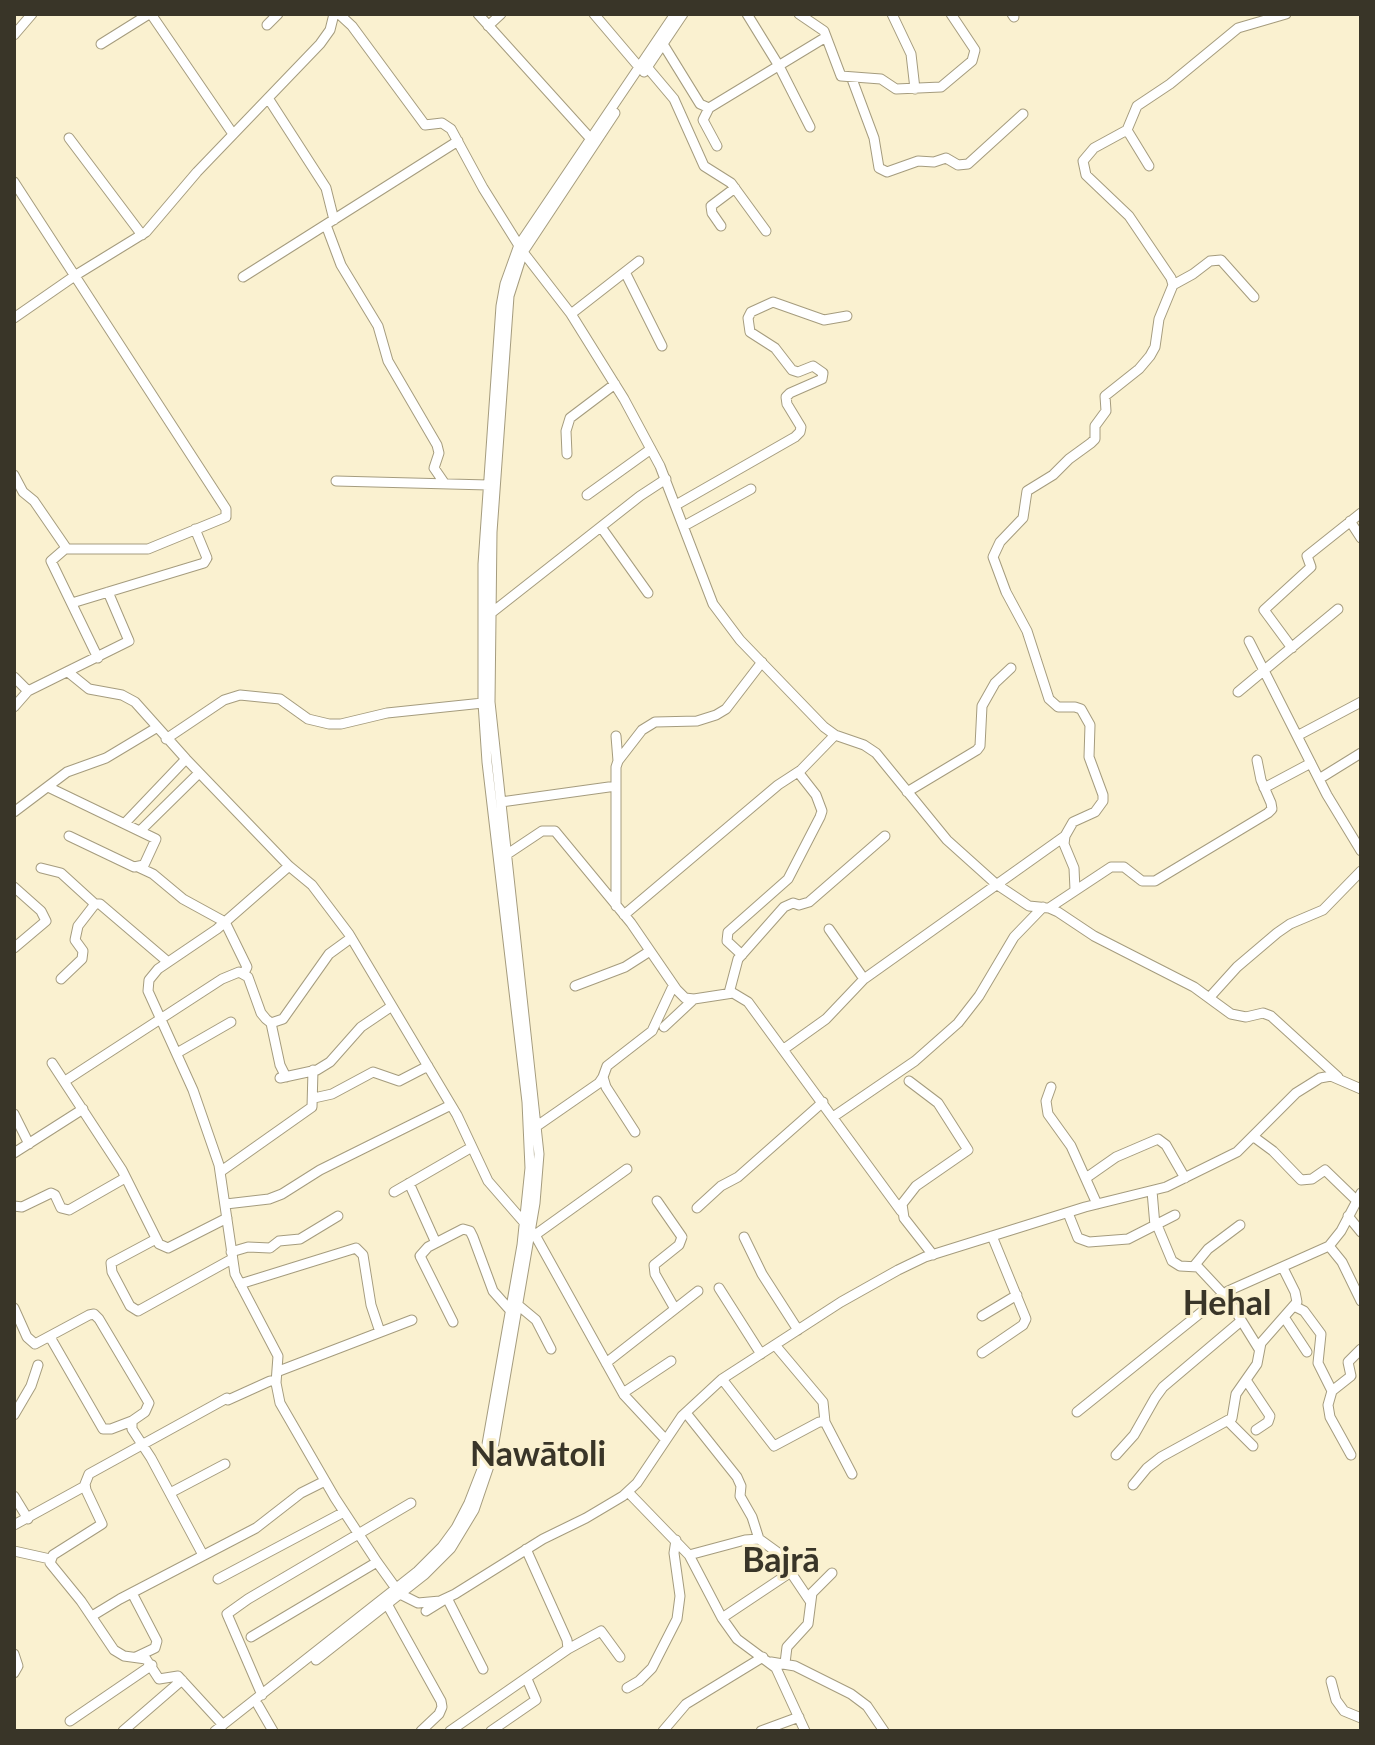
<!DOCTYPE html>
<html>
<head>
<meta charset="utf-8">
<style>
  body { margin:0 }
  #map { position:relative; width:1375px; height:1745px; overflow:hidden; background:#faf1d0; font-family:Lato,sans-serif }
  canvas { display:block }
  .frame { position:absolute; inset:0; border:16px solid #393528; pointer-events:none }
</style>
</head>
<body>
<div id="map">
<canvas width="1375" height="1745"></canvas>
<div class="frame"></div>
</div>
<script>
const ctx = document.querySelector('canvas').getContext('2d');
ctx.lineJoin = 'round';
function shape(rows) {
  const path = new Path2D();
  for (const r of rows) {
    path.moveTo(r[0], r[1]);
    for (let i = 2; i < r.length; i += 2) path.lineTo(r[i], r[i + 1]);
  }
  return path;
}
function strokePath(path, color, width, dash) {
  ctx.strokeStyle = color;
  ctx.lineWidth = width;
  ctx.lineCap = dash ? 'butt' : 'round';
  ctx.setLineDash(dash || []);
  ctx.stroke(path);
}
function write(font, color, halo, rows, align = 'center') {
  ctx.font = font + ' Lato,sans-serif';
  ctx.lineWidth = 6;
  ctx.setLineDash([]);
  ctx.textBaseline = 'middle';
  ctx.strokeStyle = halo;
  ctx.fillStyle = color;
  for (const [text, x, y, turn = 0] of rows) {
    ctx.save();
    ctx.translate(x, y);
    ctx.rotate((+turn || 0) * Math.PI / 180);
    ctx.textAlign = isNaN(turn) ? turn : align;
    if (halo) ctx.strokeText(text, 0, 0);
    ctx.fillText(text, 0, 0);
    ctx.restore();
  }
}
const minor = shape([
  [151,14,233,134],
  [339,14,352,26,425,125,442,123,451,129,483,188,523,252,571,314,624,399,660,466,713,604,740,640,824,727,835,735,864,745,876,753,947,840,996,884,1029,906,1049,908,1058,912,1094,936,1194,987,1231,1014,1246,1017,1263,1013,1271,1016,1338,1077],
  [478,14,590,138],
  [594,14,639,67],
  [747,14,779,66,810,127],
  [799,14,824,31,841,76,881,79,896,89,941,87,972,61,975,50,951,14],
  [892,14,911,54,915,89],
  [1012,14,1014,17],
  [267,25,278,14],
  [488,26,501,14],
  [14,35,32,14],
  [101,44,149,14],
  [663,44,700,104,709,108,826,37],
  [647,67,674,99,704,166,731,183,766,231],
  [644,72,683,14],
  [852,79,874,138,879,168,887,172,918,161,934,162,946,158,958,165,968,164,1023,114],
  [268,98,326,188,334,220],
  [709,108,703,120,717,146],
  [1127,130,1149,166],
  [69,138,142,235],
  [14,182,226,509,226,517,148,549,67,549,34,501,23,492,14,475],
  [326,225,341,265,378,326,388,361,437,445,439,453,434,468,445,484],
  [721,226,712,213,711,206,735,188],
  [625,272,662,346],
  [243,277,458,141],
  [1173,285,1193,274,1210,261,1221,260,1254,297],
  [571,314,639,261],
  [14,318,76,275,146,232,197,172,320,44,330,30,334,14],
  [567,454,566,431,570,418,615,384],
  [336,481,488,485],
  [587,495,651,449],
  [676,505,795,437,800,432,801,427,787,404,786,397,790,393,822,379,823,373,813,366,798,372,792,370,775,348,750,332,748,318,751,312,773,302,824,320,847,316],
  [1350,521,1361,538],
  [684,526,751,489],
  [601,527,648,593],
  [66,548,51,561,98,658],
  [72,603,204,563,207,558,195,529],
  [490,614,640,496,666,479],
  [1249,641,1327,795,1361,851],
  [1292,648,1264,610,1311,567,1307,556,1361,513],
  [68,672,89,689,122,695,135,702,186,759,289,866,312,885,349,934,457,1115,488,1181,535,1235,627,1169],
  [14,677,28,691],
  [1238,692,1338,609],
  [14,707,28,691,129,641,108,592],
  [616,736,618,761],
  [1297,736,1361,702],
  [166,739,224,700,240,695,280,699,308,719,329,724,341,724,387,713,483,703],
  [1319,779,1361,753],
  [48,787,156,839,144,865,134,867,69,836],
  [1264,788,1311,763],
  [907,792,977,750,980,746,982,706,995,683,1011,668],
  [501,802,616,786],
  [14,812,67,772,106,758,156,728],
  [125,823,186,759],
  [141,830,199,773],
  [506,855,542,831,555,831,631,923,677,990,685,998,694,999,733,993,748,1002,901,1211],
  [289,866,217,929,158,969,149,980,148,991,193,1090,219,1165,235,1274,278,1356,276,1383,280,1403,335,1498,377,1562,400,1594,418,1603,440,1601,455,1594,543,1539,586,1518,623,1496,637,1483,682,1416,722,1379,841,1302,898,1270,925,1257,1085,1207,1166,1187,1237,1152,1296,1093,1320,1078,1331,1076,1361,1089],
  [138,867,153,874,183,899,225,922,247,967,244,973],
  [41,868,61,873,95,904],
  [14,887,41,911,46,921,14,948],
  [1075,890,1074,868,1064,844,1065,836,1073,822,1095,812,1103,801,1103,795,1089,757,1090,725,1081,709,1075,707,1058,707,1049,699,1027,631,1006,592,993,557,1000,542,1023,518,1027,491,1053,475,1069,459,1091,443,1095,439,1095,426,1106,411,1105,396,1139,369,1150,356,1155,347,1159,319,1173,285,1171,278,1129,216,1086,175,1083,161,1094,148,1127,130,1137,106,1170,84,1238,28,1286,14],
  [616,906,616,767,618,761,642,730,655,722,697,721,716,715,726,709,762,662],
  [1049,908,1111,867,1124,867,1142,881,1155,881,1268,813,1272,809,1271,803,1261,780,1257,760],
  [624,915,778,785,801,770,835,735],
  [829,929,864,979],
  [742,955,727,941,728,932,788,879,820,817,822,811,816,795,798,772],
  [61,979,82,959,83,951,75,940,78,926,95,904,100,904,168,962],
  [575,986,625,967,650,951],
  [729,993,738,959,784,907,793,903,799,905,809,902,885,836],
  [1209,998,1237,967,1277,933,1290,924,1323,910,1361,871],
  [271,1023,280,1065,286,1077],
  [664,1027,694,999],
  [784,1049,826,1019,864,979,1065,836],
  [177,1053,231,1022],
  [52,1063,122,1170,159,1244,168,1248,227,1218],
  [280,1078,317,1070,330,1062,361,1027,392,1006],
  [65,1081,222,979,239,972,248,977,261,1013,266,1019,271,1023,283,1019,329,954,351,938],
  [909,1081,938,1103,968,1150,916,1186,902,1204,904,1218,933,1255],
  [1051,1087,1046,1101,1048,1114,1071,1146,1097,1204],
  [314,1098,332,1094,373,1072,399,1081,428,1066],
  [14,1114,29,1144],
  [833,1117,915,1061,958,1023,979,996,1014,937,1043,907],
  [537,1126,599,1083,603,1077],
  [635,1132,606,1087,603,1077,607,1066,652,1031,673,986],
  [1254,1137,1273,1151,1301,1180,1312,1179,1325,1170,1356,1200],
  [14,1153,83,1109],
  [220,1172,312,1107,313,1070],
  [1086,1178,1116,1157,1158,1139,1166,1145,1185,1178],
  [409,1183,436,1243],
  [1152,1191,1155,1226],
  [394,1192,472,1147],
  [657,1201,682,1237,679,1245,654,1265,655,1274,675,1309],
  [226,1204,269,1199,282,1194,320,1170,451,1105],
  [14,1206,22,1207,51,1193,55,1195,61,1208,69,1210,125,1178],
  [697,1208,721,1186,738,1177,823,1102],
  [1068,1213,1078,1238,1089,1242,1128,1239,1175,1215],
  [1348,1216,1361,1232],
  [1157,1225,1172,1261,1180,1266,1198,1267,1227,1298],
  [535,1235,624,1395,665,1439],
  [744,1237,762,1274,798,1330],
  [156,1239,111,1263,112,1272,130,1306,138,1311,232,1259],
  [1329,1246,1342,1262,1361,1301],
  [231,1252,248,1247,270,1248,279,1241,300,1239,338,1216],
  [1194,1266,1208,1249,1240,1225],
  [240,1284,356,1248,363,1255,371,1305,380,1332],
  [719,1288,761,1354],
  [518,1305,536,1320,551,1349],
  [1294,1306,1304,1311,1321,1334,1318,1363,1332,1391],
  [14,1308,27,1337,35,1344,89,1315,94,1314,99,1319,149,1403,145,1412,132,1421,132,1429,151,1458,203,1555],
  [982,1316,1017,1295],
  [1284,1317,1307,1352],
  [453,1322,420,1256,428,1247,463,1229,470,1231,473,1237,493,1291,509,1309],
  [50,1337,103,1429,111,1429,132,1421],
  [775,1345,823,1402,825,1422],
  [1259,1349,1228,1299,1228,1291,1329,1246,1341,1231,1361,1193],
  [982,1353,1023,1325,1026,1319,992,1236],
  [606,1363,698,1291],
  [279,1371,412,1320],
  [722,1379,774,1446,819,1422,825,1422,852,1474],
  [1246,1380,1270,1416,1268,1422,1256,1430],
  [623,1393,671,1361],
  [228,1400,270,1381,276,1381],
  [1077,1412,1224,1294],
  [686,1413,737,1477,741,1486,740,1496,752,1517,759,1539],
  [14,1415,31,1386,38,1365],
  [1228,1421,1253,1446],
  [1116,1455,1134,1435,1155,1398,1163,1387,1241,1321],
  [1351,1455,1330,1417,1328,1405,1332,1391,1351,1376,1348,1362,1361,1349],
  [1133,1485,1147,1468,1161,1457,1232,1418,1236,1394,1257,1364,1261,1343,1297,1302,1295,1292,1283,1268],
  [628,1492,689,1555,722,1618,737,1639,776,1668,805,1731],
  [170,1493,225,1464],
  [14,1496,28,1519],
  [14,1525,85,1486],
  [14,1551,50,1559],
  [689,1555,745,1540,759,1539,777,1552,810,1601],
  [218,1579,344,1512],
  [132,1593,157,1641,155,1648,136,1657],
  [387,1604,441,1701,442,1707,439,1714,421,1731],
  [426,1611,447,1598,483,1669],
  [92,1616,120,1599,256,1528,301,1493,325,1481],
  [722,1618,791,1572],
  [251,1637,377,1562],
  [568,1649,601,1631,620,1657],
  [14,1654,18,1666,14,1673],
  [316,1660,424,1575,451,1548,474,1510,491,1460,535,1203,539,1154,490,702,492,532,509,296,523,252,615,113],
  [771,1662,795,1666,851,1694,867,1706,884,1731],
  [785,1663,787,1647,808,1624,812,1593,832,1573],
  [1331,1681,1336,1700,1344,1711,1361,1718],
  [627,1688,639,1681,652,1668,677,1619,680,1596,674,1553,676,1540],
  [262,1695,227,1614,248,1599,411,1503],
  [258,1705,273,1731],
  [70,1721,152,1665],
  [223,1725,178,1676,159,1679,146,1659,124,1656,114,1650,81,1601,50,1563,53,1555,102,1524,86,1490,85,1484,89,1474,227,1398],
  [123,1731,182,1680],
  [215,1731,418,1571,442,1547,456,1528,469,1503,483,1467,522,1245,530,1168,527,1102,487,762,483,703,483,564,501,306,505,284,519,245,675,14],
  [450,1731,568,1649,567,1640,526,1549],
  [491,1731,536,1700,527,1679],
  [663,1731,686,1704,763,1657],
  [761,1731,799,1717]
]);
strokePath(minor, '#a59c7e', 11);
strokePath(minor, '#fff', 9);
write('bold 34px', '#393528', '#faf1d0', [
  ["Hehal",1227,1304],
  ["Nawātoli",538,1455],
  ["Bajrā",781,1561]
]);
</script>
</body>
</html>
